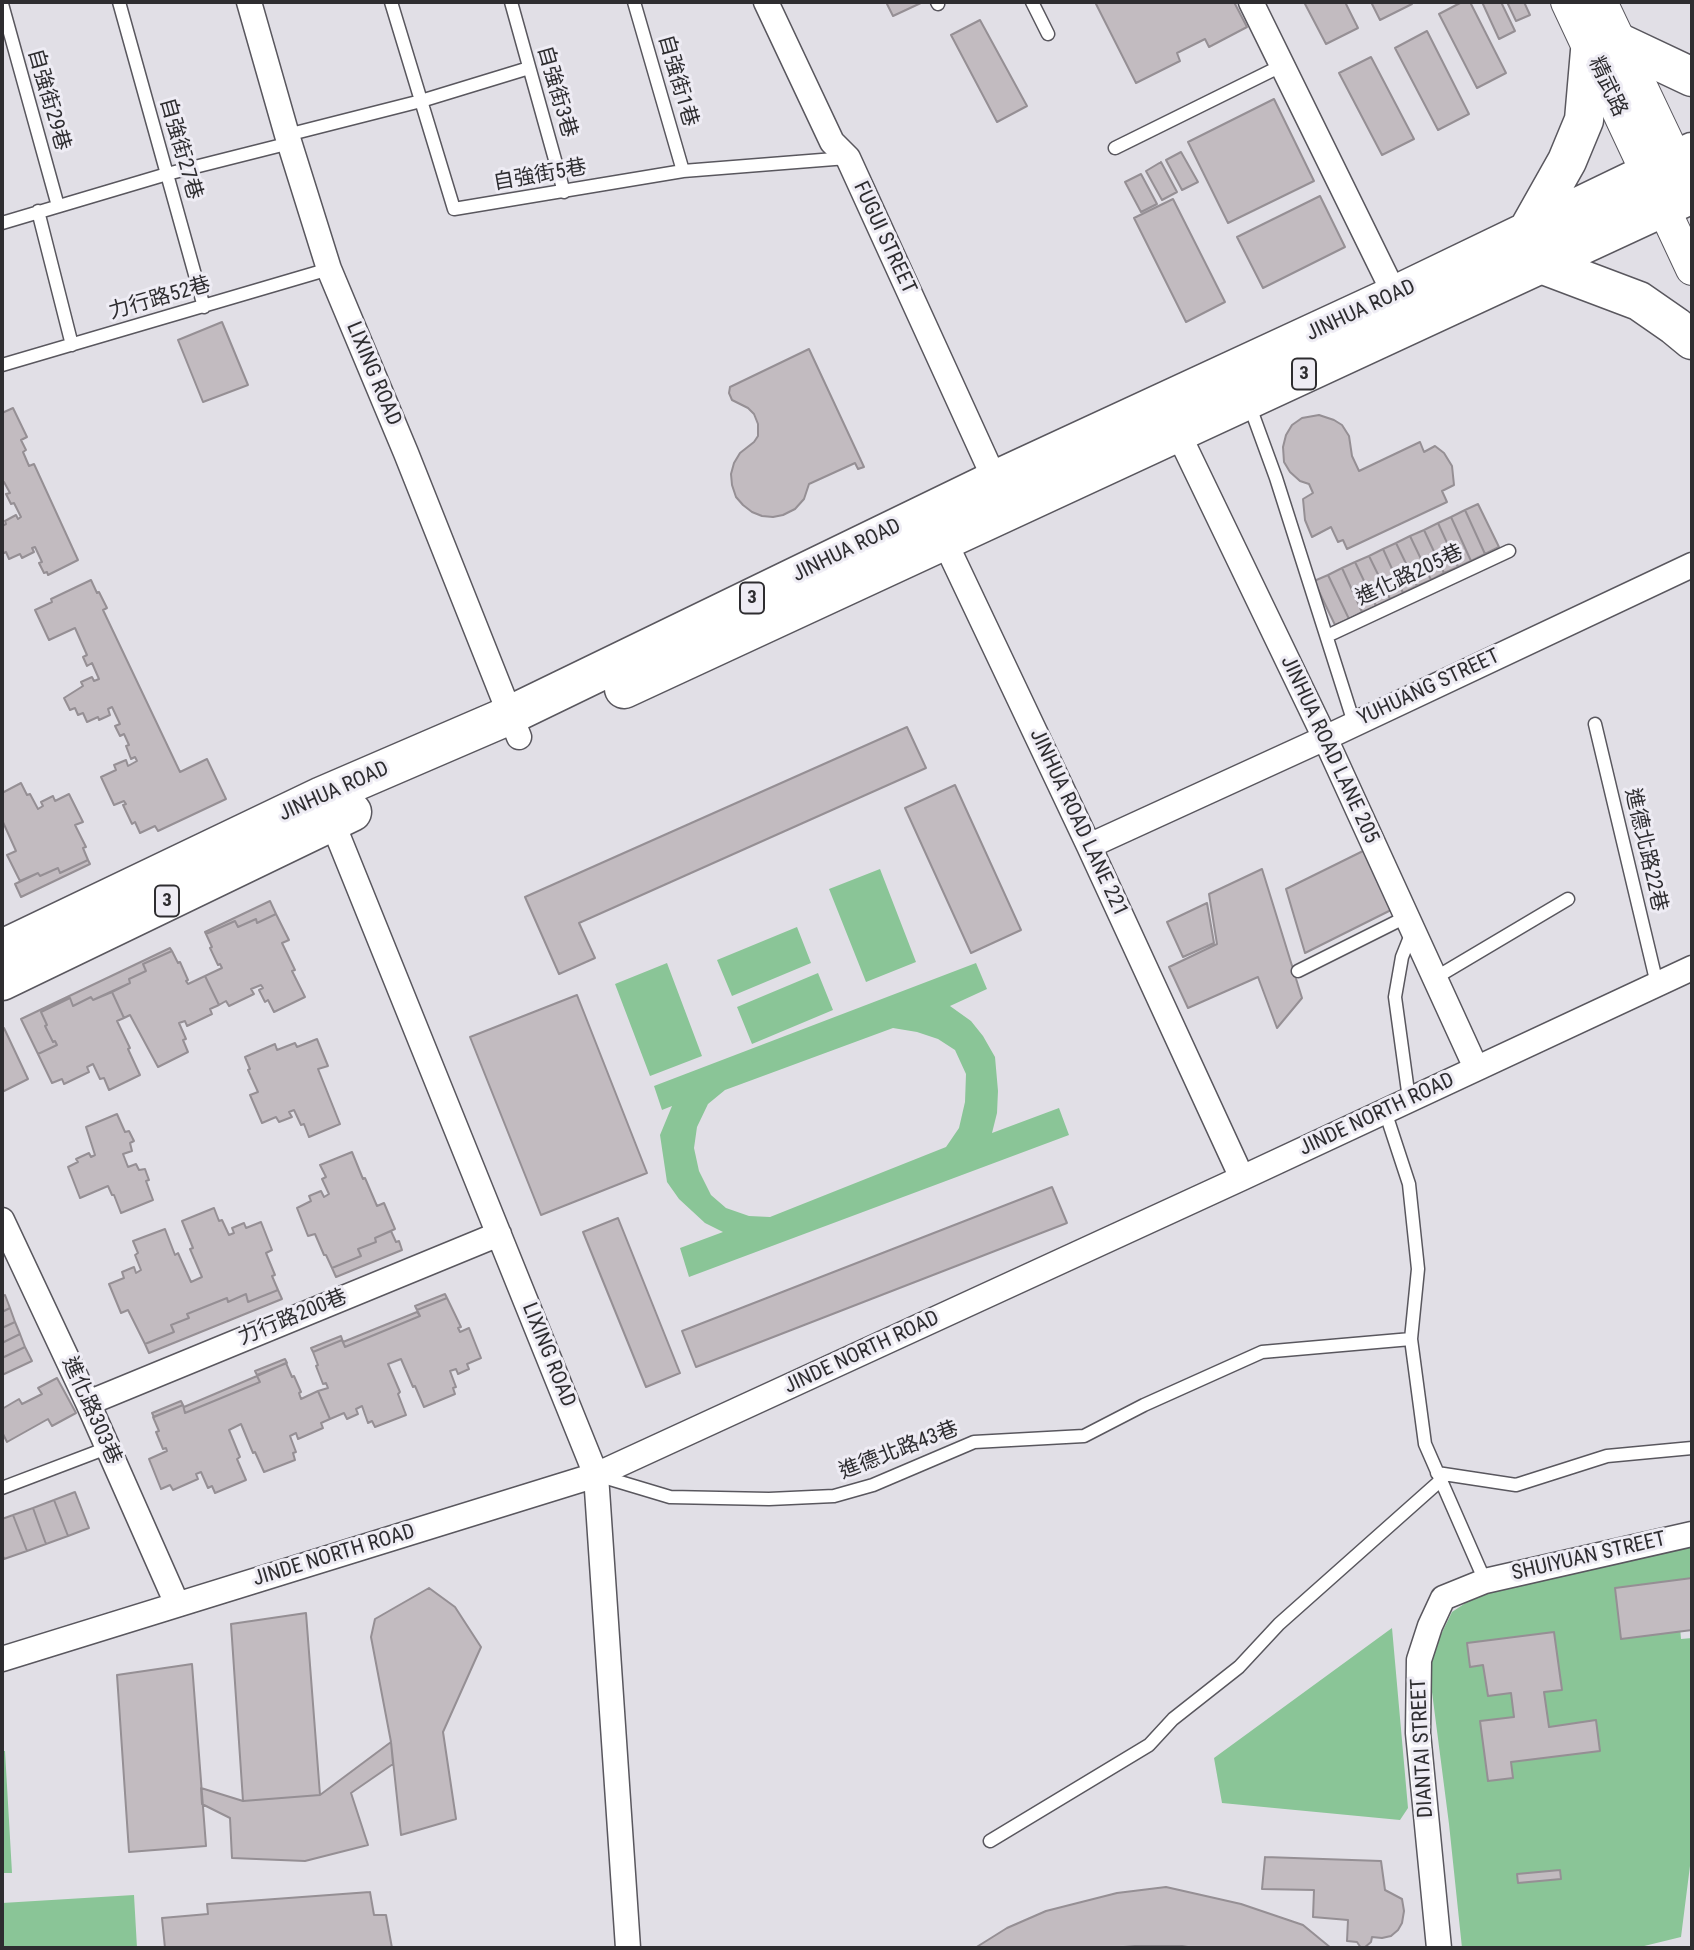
<!DOCTYPE html>
<html>
<head>
<meta charset="utf-8">
<style>
  body { margin:0 }
  #map { position:relative; width:1694px; height:1950px; overflow:hidden; background:#e1dfe6; font-family:"Roboto Condensed",sans-serif }
  canvas { display:block }
  .frame { position:absolute; inset:0; border:4px solid #2e2d30; pointer-events:none }
</style>
</head>
<body>
<div id="map">
<canvas width="1694" height="1950"></canvas>
<div class="frame"></div>
</div>
<script>
const ctx = document.querySelector('canvas').getContext('2d');
ctx.lineJoin = 'round';
function fillPath(path, color) {
  ctx.fillStyle = color;
  ctx.fill(path, 'evenodd');
}
function shape(rows) {
  const path = new Path2D();
  for (const r of rows) {
    path.moveTo(r[0], r[1]);
    for (let i = 2; i < r.length; i += 2) path.lineTo(r[i], r[i + 1]);
  }
  return path;
}
function strokePath(path, color, width, dash) {
  ctx.strokeStyle = color;
  ctx.lineWidth = width;
  ctx.lineCap = dash ? 'butt' : 'round';
  ctx.setLineDash(dash || []);
  ctx.stroke(path);
}
function write(font, color, halo, rows, align = 'center') {
  ctx.font = font + ' "Roboto Condensed","Noto Sans TC",sans-serif';
  ctx.lineWidth = 6;
  ctx.setLineDash([]);
  ctx.textBaseline = 'middle';
  ctx.strokeStyle = halo;
  ctx.fillStyle = color;
  for (const [text, x, y, turn = 0] of rows) {
    ctx.save();
    ctx.translate(x, y);
    ctx.rotate((+turn || 0) * Math.PI / 180);
    ctx.textAlign = isNaN(turn) ? turn : align;
    if (halo) ctx.strokeText(text, 0, 0);
    ctx.fillText(text, 0, 0);
    ctx.restore();
  }
}
fillPath(shape([
  [880,869,916,962,866,982,829,889],
  [797,927,811,963,732,996,717,960],
  [667,963,702,1056,650,1076,615,984],
  [976,963,987,989,950,1006,971,1021,983,1036,995,1057,998,1091,997,1113,992,1133,1059,1108,1069,1135,689,1277,680,1248,723,1232,705,1223,679,1199,667,1182,660,1135,672,1106,662,1110,654,1086],
  [893,1028,917,1032,938,1039,955,1050,966,1074,965,1102,959,1128,946,1147,770,1217,749,1216,726,1208,711,1195,699,1171,694,1148,697,1127,708,1104,725,1090],
  [818,973,833,1010,752,1044,737,1007],
  [1692,1544,1692,1598,1678,1602,1681,1639,1692,1638,1692,1857,1691,1858,1681,1937,1636,1948,1462,1948,1449,1824,1428,1661,1452,1612,1488,1588],
  [1392,1628,1408,1808,1400,1820,1222,1803,1214,1758],
  [2,1751,5,1751,12,1873,2,1873],
  [134,1895,137,1948,2,1948,2,1903]
]), '#8ac597');
const building = shape([
  [886,2,923,2,893,16,886,2],
  [1095,2,1234,2,1247,27,1209,47,1205,39,1177,53,1180,61,1136,83,1095,2],
  [1304,2,1345,2,1358,28,1326,44,1304,2],
  [1371,2,1411,2,1412,4,1380,20,1371,2],
  [1462,2,1470,2,1506,73,1477,88,1439,14,1462,2],
  [1482,2,1501,2,1515,31,1499,39,1482,2],
  [1507,2,1524,2,1530,15,1516,21,1507,2],
  [980,20,1027,106,997,122,951,35,980,20],
  [1427,31,1469,114,1438,130,1395,48,1427,31],
  [1371,57,1414,139,1382,155,1339,73,1371,57],
  [1274,99,1314,181,1228,223,1188,142,1274,99],
  [1181,152,1198,182,1182,190,1166,160,1181,152],
  [1161,162,1177,192,1162,200,1146,171,1161,162],
  [1141,174,1157,204,1141,212,1125,182,1141,174],
  [1320,196,1345,247,1263,288,1237,237,1320,196],
  [1173,199,1225,302,1186,322,1134,218,1173,199],
  [222,322,248,385,203,402,178,340,222,322],
  [809,349,864,467,858,469,855,463,809,484,804,499,795,509,783,515,773,517,762,516,752,512,743,505,736,497,732,485,731,474,734,463,740,453,754,442,758,436,758,424,754,414,748,408,732,400,729,393,730,387,809,349],
  [13,408,27,437,21,440,26,450,23,452,29,466,34,464,78,560,48,575,47,572,44,573,39,563,42,562,35,547,32,548,34,552,22,558,20,554,9,559,6,552,2,554,2,526,6,524,5,521,16,515,18,519,21,517,14,503,11,504,6,494,10,493,4,482,2,483,2,413,13,408],
  [1319,415,1334,420,1342,425,1349,436,1352,456,1359,471,1420,442,1424,452,1435,446,1444,453,1452,466,1454,485,1442,491,1447,502,1347,549,1343,540,1338,542,1331,527,1312,537,1305,520,1303,499,1313,493,1309,484,1300,481,1290,472,1284,462,1283,447,1286,435,1292,425,1302,418,1319,415],
  [1478,504,1499,547,1485,554,1465,510,1478,504],
  [1465,510,1485,554,1471,561,1451,517,1465,510],
  [1451,517,1471,561,1458,567,1438,523,1451,517],
  [1438,523,1458,567,1444,573,1424,530,1438,523],
  [1424,530,1444,573,1431,580,1410,536,1424,530],
  [1410,536,1431,580,1417,586,1396,543,1410,536],
  [1396,543,1417,586,1403,593,1383,549,1396,543],
  [1383,549,1403,593,1390,599,1369,556,1383,549],
  [1369,556,1390,599,1376,606,1355,562,1369,556],
  [1355,562,1376,606,1362,612,1342,568,1355,562],
  [1342,568,1362,612,1349,619,1328,575,1342,568],
  [1328,575,1349,619,1335,625,1314,581,1328,575],
  [91,580,97,593,99,592,107,608,103,610,180,772,207,759,226,799,158,831,155,826,140,833,135,822,132,824,123,805,126,804,124,801,114,805,101,777,116,770,114,765,126,760,128,766,137,761,135,757,131,759,126,746,129,745,124,734,120,736,115,726,120,724,112,707,108,709,110,715,99,720,98,717,87,722,83,713,78,715,75,708,70,710,64,698,83,686,81,682,92,677,94,681,99,679,92,663,87,666,83,657,87,655,75,628,49,640,35,610,52,602,51,599,91,580],
  [907,727,926,768,579,923,595,958,559,974,525,897,907,727],
  [21,783,27,795,30,794,38,809,43,806,41,802,53,796,55,801,69,794,83,822,75,825,86,847,83,848,88,860,60,873,58,868,40,876,38,873,20,881,7,855,16,851,2,820,2,793,21,783],
  [955,785,1021,930,971,953,905,808,955,785],
  [1365,850,1393,909,1305,953,1286,889,1365,850],
  [88,860,90,864,21,897,15,884,38,873,40,876,58,868,60,873,88,860],
  [1262,869,1302,998,1277,1028,1258,977,1188,1008,1169,967,1217,944,1209,894,1262,869],
  [270,901,276,914,257,923,256,919,238,927,235,921,206,934,205,932,270,901],
  [1207,903,1214,943,1183,957,1167,922,1207,903],
  [276,914,289,940,282,943,295,970,292,971,305,997,274,1012,268,1000,265,1002,259,990,263,988,261,985,251,989,254,994,229,1006,226,1001,219,1005,205,976,222,968,220,964,218,965,210,948,212,947,206,934,235,921,238,927,256,919,257,923,276,914],
  [170,948,172,951,143,964,146,971,129,979,130,983,93,1000,91,997,73,1006,70,998,41,1012,47,1025,45,1026,53,1042,55,1041,57,1045,38,1054,21,1019,170,948],
  [172,951,178,963,180,962,188,980,186,981,188,984,205,976,219,1005,210,1009,212,1014,187,1026,185,1021,179,1023,186,1039,183,1040,188,1052,158,1067,130,1015,124,1018,112,992,130,983,129,979,146,971,143,964,172,951],
  [112,992,124,1018,117,1021,130,1048,128,1049,140,1075,109,1090,104,1078,100,1079,93,1064,87,1067,89,1072,64,1084,62,1079,52,1083,38,1054,57,1045,55,1041,53,1042,45,1026,47,1025,41,1012,70,998,73,1006,91,997,93,1000,112,992],
  [577,995,647,1173,541,1215,470,1037,577,995],
  [4,1028,28,1079,2,1092,2,1029,4,1028],
  [317,1039,328,1066,318,1069,340,1124,309,1137,304,1124,301,1125,294,1110,289,1112,292,1117,279,1122,276,1117,262,1123,250,1095,258,1092,248,1070,250,1069,245,1057,275,1044,277,1050,295,1043,297,1047,317,1039],
  [117,1114,125,1132,129,1131,134,1141,130,1143,132,1151,123,1154,128,1167,136,1164,139,1170,145,1169,149,1180,146,1181,153,1200,121,1213,114,1195,112,1195,108,1186,80,1198,68,1167,78,1162,76,1159,89,1153,91,1157,95,1155,86,1127,117,1114],
  [352,1152,363,1179,365,1178,377,1206,384,1203,395,1229,375,1238,376,1242,358,1249,361,1256,332,1268,326,1255,324,1255,315,1234,308,1236,297,1208,311,1201,309,1196,321,1191,324,1197,329,1194,322,1179,326,1177,320,1165,352,1152],
  [1052,1187,1067,1223,696,1367,682,1331,1052,1187],
  [214,1208,219,1221,222,1220,229,1235,234,1233,232,1228,244,1223,246,1228,261,1222,272,1250,266,1253,275,1275,272,1276,278,1290,248,1302,246,1294,228,1302,227,1298,187,1314,189,1318,171,1325,174,1332,145,1344,128,1310,121,1313,109,1284,124,1278,122,1272,134,1267,136,1273,141,1270,135,1255,138,1253,133,1241,165,1229,175,1255,178,1253,191,1282,202,1277,190,1249,193,1248,182,1221,214,1208],
  [618,1218,680,1373,646,1387,583,1232,618,1218],
  [391,1231,396,1242,399,1241,402,1250,336,1277,332,1268,361,1256,358,1249,376,1242,375,1238,391,1231],
  [278,1290,282,1299,149,1353,145,1344,174,1332,171,1325,189,1318,187,1314,227,1298,228,1302,246,1294,248,1302,278,1290],
  [445,1294,447,1298,417,1310,415,1306,445,1294],
  [5,1295,10,1308,2,1312,2,1296,5,1295],
  [447,1298,461,1327,458,1328,460,1332,469,1328,481,1358,467,1364,469,1369,458,1374,456,1369,450,1371,456,1387,453,1388,455,1394,424,1407,415,1386,413,1387,401,1359,388,1364,400,1392,398,1394,406,1415,375,1427,372,1421,368,1423,362,1406,356,1409,358,1414,347,1419,344,1413,330,1419,318,1391,328,1388,326,1383,323,1384,316,1366,318,1365,313,1352,342,1340,345,1347,420,1316,417,1310,447,1298],
  [10,1308,15,1322,2,1328,2,1312,10,1308],
  [417,1312,420,1316,345,1347,342,1340,313,1352,311,1348,341,1336,343,1342,417,1312],
  [15,1322,20,1334,2,1343,2,1328,15,1322],
  [20,1334,25,1347,2,1358,2,1343,20,1334],
  [25,1347,32,1361,2,1375,2,1358,25,1347],
  [285,1359,287,1363,257,1375,255,1371,285,1359],
  [286,1363,292,1377,294,1376,301,1392,299,1393,301,1399,318,1391,330,1419,321,1423,323,1428,298,1439,296,1433,290,1436,296,1452,293,1453,295,1460,264,1472,255,1452,253,1453,241,1424,229,1430,240,1457,237,1459,246,1480,215,1493,212,1486,208,1488,201,1472,196,1474,198,1479,173,1490,170,1485,161,1489,149,1459,167,1451,166,1448,163,1449,156,1432,159,1431,153,1417,183,1405,185,1413,260,1382,257,1376,286,1363],
  [257,1376,260,1382,185,1413,183,1405,154,1417,152,1413,181,1401,184,1407,257,1376],
  [57,1378,76,1413,52,1426,48,1419,7,1442,2,1432,2,1409,19,1399,22,1404,42,1394,38,1388,57,1378],
  [75,1492,89,1528,68,1536,54,1500,75,1492],
  [54,1500,68,1536,46,1544,33,1508,54,1500],
  [33,1508,46,1544,27,1551,13,1515,33,1508],
  [13,1515,27,1551,4,1559,2,1553,2,1519,13,1515],
  [1692,1578,1692,1630,1621,1639,1615,1588,1692,1578],
  [429,1588,455,1607,481,1647,443,1732,456,1819,401,1835,391,1742,371,1637,375,1619,429,1588],
  [306,1613,320,1795,243,1801,231,1624,306,1613],
  [1554,1632,1562,1690,1544,1692,1549,1727,1596,1720,1600,1751,1511,1762,1513,1778,1488,1781,1480,1721,1514,1717,1511,1693,1488,1696,1483,1665,1470,1667,1467,1643,1554,1632],
  [192,1664,206,1846,129,1852,117,1675,192,1664],
  [391,1742,393,1764,351,1793,368,1845,305,1861,232,1858,230,1818,202,1804,201,1788,243,1801,320,1795,391,1742],
  [1265,1857,1381,1861,1385,1890,1402,1899,1404,1911,1402,1923,1398,1930,1391,1936,1382,1938,1372,1937,1371,1942,1364,1948,1361,1948,1357,1942,1347,1941,1348,1920,1313,1917,1314,1890,1262,1889,1265,1857],
  [1560,1870,1561,1879,1518,1883,1517,1874,1560,1870],
  [1166,1887,1241,1904,1303,1925,1331,1948,1194,1948,1182,1946,1135,1946,1112,1948,975,1948,1007,1928,1046,1911,1117,1893,1166,1887],
  [370,1892,374,1915,386,1915,392,1948,165,1948,162,1918,208,1914,207,1904,370,1892]
]);
fillPath(building, '#c2bbc0');
strokePath(building, '#958f94', 2);
const service = shape([
  [119,2,204,307],
  [391,2,454,209,683,171,847,158],
  [511,2,564,192],
  [634,2,683,171],
  [937,2,938,4],
  [1032,2,1048,34],
  [2,4,58,206],
  [287,135,421,101,529,68],
  [1115,148,1283,65],
  [38,211,72,345],
  [2,223,167,174,290,143],
  [2,365,329,269],
  [1249,404,1276,478,1354,723],
  [1327,636,1509,551],
  [1595,724,1657,984],
  [1298,971,1406,917],
  [1435,978,1568,899],
  [1409,1099,1395,997,1402,957,1412,932],
  [1385,1111,1409,1184,1418,1269,1411,1339,1425,1444,1485,1581],
  [1437,1473,1516,1485,1607,1456,1692,1448],
  [600,1476,670,1497,769,1499,834,1496,873,1485,974,1442,1084,1436,1144,1405,1262,1352,1411,1339],
  [2,1488,107,1448],
  [990,1841,1149,1745,1173,1719,1239,1667,1279,1624,1441,1480]
]);
const minor = shape([
  [249,2,287,135,329,269,406,453,519,737],
  [766,2,832,142,848,158,995,480,987,489],
  [1251,2,1395,295],
  [1178,433,1325,738,1476,1068],
  [952,531,944,540,1089,846,1242,1178],
  [327,809,596,1475,628,1948],
  [1089,846,1325,738,1692,565],
  [2,1220,88,1403,177,1604],
  [88,1403,499,1234],
  [2,1659,596,1475,1242,1178,1692,968],
  [1439,1948,1418,1733,1419,1660,1430,1626,1443,1598,1485,1581,1692,1534]
]);
const tertiary = shape([
  [1567,2,1692,269],
  [1601,2,1686,181]
]);
const primary = shape([
  [1622,44,1692,77],
  [1527,232,1567,161,1584,120,1590,51],
  [1541,264,1639,301,1675,326,1692,340],
  [624,689,1692,194],
  [2,949,322,796,510,715,995,480,1395,295,1692,152],
  [2,981,352,812]
]);
strokePath(service, '#59575e', 15);
strokePath(minor, '#59575e', 27);
strokePath(tertiary, '#59575e', 34);
strokePath(primary, '#59575e', 41);
strokePath(service, '#fff', 12);
strokePath(minor, '#fff', 24);
strokePath(tertiary, '#fff', 32);
strokePath(primary, '#fff', 38);
for (const [x, y, w] of [
  [1304,374,24],
  [752,598,24],
  [167,901,24]
]) {
  const box = new Path2D();
  box.roundRect(x - w / 2, y - 15.5, w, 31, 5);
  ctx.fillStyle = '#eeecf4';
  ctx.fill(box);
  strokePath(box, '#2e2d30', 2);
}
write('bold 19px', '#2e2d30', null, [
  ["3",1304,374],
  ["3",752,598],
  ["3",167,901]
]);
write('21px', '#2e2d30', '#eeecf4', [
  ["自強街1巷",677,81,74],
  ["精武路",1607,87,65],
  ["自強街3巷",556,92,74],
  ["自強街29巷",48,100,74],
  ["自強街27巷",180,149,74],
  ["自強街5巷",540,176,-10],
  ["FUGUI STREET",884,238,65],
  ["力行路52巷",160,299,-16],
  ["JINHUA ROAD",1361,311,-25],
  ["LIXING ROAD",373,374,67],
  ["JINHUA ROAD",847,551,-26],
  ["進化路205巷",1410,576,-25],
  ["YUHUANG STREET",1429,688,-25],
  ["JINHUA ROAD LANE 205",1329,750,65],
  ["JINHUA ROAD",334,792,-24],
  ["JINHUA ROAD LANE 221",1078,823,65],
  ["進德北路22巷",1645,850,77],
  ["JINDE NORTH ROAD",1377,1115,-25],
  ["力行路200巷",293,1318,-22],
  ["JINDE NORTH ROAD",862,1353,-25],
  ["LIXING ROAD",548,1355,68],
  ["進化路303巷",91,1411,66],
  ["進德北路43巷",899,1451,-21],
  ["JINDE NORTH ROAD",334,1556,-17],
  ["SHUIYUAN STREET",1589,1557,-13],
  ["DIANTAI STREET",1423,1748,-93]
]);
</script>
</body>
</html>
